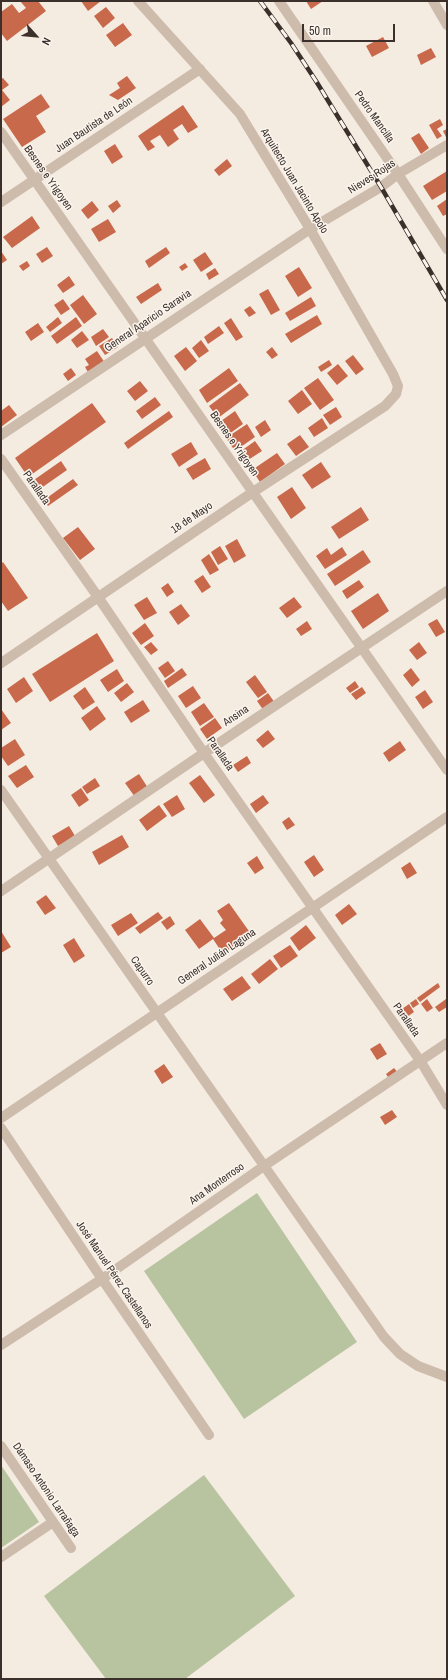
<!DOCTYPE html>
<html>
<head>
<meta charset="utf-8">
<style>
  body { margin:0 }
  #map { position:relative; width:448px; height:1680px; overflow:hidden; background:#f4ebe1; font-family:"Archivo Narrow",sans-serif }
  canvas { display:block }
  .frame { position:absolute; inset:0; border:2px solid #3b302b; pointer-events:none }
  .north { position:absolute; left:16px; top:16px; width:40px; height:40px; -webkit-text-stroke:3px #fbf5ee; paint-order:stroke; rotate:117deg; font-size:11px; font-weight:700; line-height:16px; text-align:center; color:#3b302b }
  .north::after { content:''; display:block; margin:auto; width:14px; height:18px; background:#3b302b; clip-path:polygon(50% 0,100% 100%,50% 72%,0 100%) }
  .scale { position:absolute; left:302px; top:24px; width:93px; height:18px; box-sizing:border-box; border:2px solid #3b302b; border-top:0; padding-left:5px; font-size:12px; line-height:14px; white-space:nowrap; color:#3b302b; -webkit-text-stroke:3px #fbf5ee; paint-order:stroke }
</style>
</head>
<body>
<div id="map">
<canvas width="448" height="1680"></canvas>
<div class="frame"></div>
<div class="north">N</div>
<div class="scale">50 m</div>
</div>
<script>
const ctx = document.querySelector('canvas').getContext('2d');
ctx.lineJoin = 'round';
function fillPath(path, color) {
  ctx.fillStyle = color;
  ctx.fill(path, 'evenodd');
}
function shape(rows) {
  const path = new Path2D();
  for (const r of rows) {
    path.moveTo(r[0], r[1]);
    for (let i = 2; i < r.length; i += 2) path.lineTo(r[i], r[i + 1]);
  }
  return path;
}
function strokePath(path, color, width, dash) {
  ctx.strokeStyle = color;
  ctx.lineWidth = width;
  ctx.lineCap = dash ? 'butt' : 'round';
  ctx.setLineDash(dash || []);
  ctx.stroke(path);
}
function write(font, color, halo, rows, align = 'center') {
  ctx.font = font + ' "Archivo Narrow",sans-serif';
  ctx.lineWidth = 3;
  ctx.setLineDash([]);
  ctx.textBaseline = 'middle';
  ctx.strokeStyle = halo;
  ctx.fillStyle = color;
  for (const [text, x, y, turn = 0] of rows) {
    ctx.save();
    ctx.translate(x, y);
    ctx.rotate((+turn || 0) * Math.PI / 180);
    ctx.textAlign = isNaN(turn) ? turn : align;
    if (halo) ctx.strokeText(text, 0, 0);
    ctx.fillText(text, 0, 0);
    ctx.restore();
  }
}
fillPath(shape([
  [257,1193,357,1342,244,1419,144,1271],
  [1,1465,39,1522,1,1548],
  [204,1475,295,1596,185,1679,106,1679,44,1596]
]), '#b8c4a0');
fillPath(shape([
  [20,1,38,1,46,11,7,41,1,33,1,12,12,4,19,13,26,8],
  [81,1,101,1,88,11],
  [306,1,323,1,311,9],
  [106,7,115,18,103,28,94,16],
  [123,23,132,35,115,47,106,35],
  [383,37,389,48,372,57,366,46],
  [431,48,436,57,421,65,417,55],
  [127,76,136,88,118,100,109,95,120,88,117,83],
  [3,78,9,85,2,90,10,100,1,107,1,79],
  [41,94,50,107,36,116,46,132,22,147,3,119],
  [183,105,198,127,188,133,182,124,173,130,179,139,168,147,160,135,150,141,155,147,148,151,138,136],
  [440,119,443,125,437,129,442,136,437,139,429,125],
  [447,129,447,136,446,137,443,131],
  [419,133,429,148,421,154,411,138],
  [115,144,123,157,112,164,104,151],
  [227,159,232,166,219,176,214,170],
  [447,171,447,191,432,200,423,186],
  [447,199,447,214,443,216,437,206],
  [117,200,121,206,113,213,108,206],
  [92,201,99,210,88,219,81,210],
  [32,216,40,228,12,248,3,237],
  [108,219,116,232,99,242,91,229],
  [47,247,53,256,42,263,36,254],
  [166,247,170,253,149,268,145,261],
  [1,251,7,260,1,264],
  [205,252,213,264,201,272,193,260],
  [27,261,30,266,23,271,19,266],
  [185,263,188,267,182,271,179,267],
  [299,267,312,288,298,297,285,276],
  [215,268,219,274,209,280,206,274],
  [69,276,75,285,63,293,57,285],
  [158,283,162,290,141,304,136,297],
  [268,289,280,310,271,315,259,294],
  [83,295,97,314,84,324,70,305],
  [311,297,316,306,290,321,285,313],
  [63,299,70,309,61,315,54,305],
  [250,306,256,313,249,317,244,310],
  [317,315,322,324,291,343,285,334],
  [58,317,62,323,50,332,46,327],
  [76,317,82,326,57,344,51,336],
  [231,318,243,337,236,341,224,323],
  [38,323,44,332,31,341,25,332],
  [219,326,224,333,208,344,204,337],
  [103,329,109,337,96,346,91,337],
  [82,331,89,340,77,348,71,340],
  [112,338,118,347,105,355,99,346],
  [201,340,209,351,199,358,192,348],
  [186,347,197,361,185,371,174,356],
  [272,347,278,355,272,359,266,352],
  [97,351,105,363,89,374,85,367,89,365,85,359],
  [353,355,364,369,356,375,345,361],
  [329,360,332,365,321,372,318,367],
  [338,364,348,376,337,385,327,373],
  [71,368,76,375,68,381,63,374],
  [229,368,238,381,207,403,199,390],
  [318,378,334,400,320,410,304,388],
  [140,381,148,391,135,401,127,391],
  [240,383,249,395,218,418,209,406],
  [302,390,312,404,298,414,288,401],
  [155,397,161,405,142,419,136,411],
  [92,403,106,422,28,477,15,458],
  [9,405,17,415,1,427,1,411],
  [336,407,342,417,330,425,323,415],
  [169,411,173,417,128,449,124,443],
  [235,411,243,424,229,434,221,421],
  [322,418,328,428,314,437,308,428],
  [265,420,271,430,261,437,255,427],
  [247,424,255,437,235,451,226,438],
  [300,435,309,447,296,456,287,444],
  [255,441,262,451,248,460,241,451],
  [191,442,198,454,179,467,171,454],
  [277,453,285,464,260,482,252,470],
  [205,458,211,469,193,480,186,469],
  [61,461,67,470,37,491,31,482],
  [321,462,331,477,312,489,302,475],
  [73,479,78,485,48,506,44,500],
  [292,487,306,508,291,519,277,497],
  [361,507,369,520,339,539,331,527],
  [78,527,95,549,80,560,63,538],
  [237,539,246,556,234,563,225,546],
  [220,546,228,559,218,565,211,552],
  [342,547,347,555,325,569,316,556,327,548,331,555],
  [363,550,371,562,335,586,327,574],
  [209,554,219,570,210,575,201,560],
  [3,562,28,598,8,611,1,601,1,564],
  [203,575,211,587,202,593,194,581],
  [359,580,364,587,347,599,342,591],
  [168,583,174,592,167,597,161,588],
  [378,593,389,611,363,629,351,611],
  [147,597,157,613,144,620,134,605],
  [294,597,302,607,287,618,279,608],
  [181,604,190,616,178,625,169,612],
  [437,619,445,632,436,637,428,624],
  [307,621,312,629,301,636,296,629],
  [145,623,154,636,141,645,132,633],
  [97,633,114,661,50,702,32,674],
  [151,642,158,650,151,655,144,647],
  [419,642,427,653,417,660,409,650],
  [168,661,175,671,165,678,158,668],
  [182,668,187,675,168,688,164,681],
  [411,668,420,680,412,687,403,675],
  [117,669,124,681,108,692,100,680],
  [255,675,267,692,258,698,246,682],
  [24,677,33,691,16,703,7,689],
  [355,681,359,687,350,693,346,688],
  [127,683,134,692,121,702,114,693],
  [193,686,201,698,186,708,178,696],
  [85,687,95,702,83,710,73,696],
  [362,687,366,693,356,700,351,694],
  [425,690,433,702,423,709,415,697],
  [268,693,275,703,264,711,257,701],
  [143,700,150,711,131,723,124,712],
  [204,703,214,717,200,726,191,712],
  [97,706,106,719,90,731,81,718],
  [1,709,11,723,1,730],
  [215,718,222,728,207,739,200,729],
  [268,730,275,739,263,748,256,740],
  [15,739,25,755,8,766,1,756,1,748],
  [400,741,406,750,389,762,383,753],
  [247,756,251,763,238,772,233,765],
  [26,765,34,777,17,788,8,776],
  [139,774,148,788,135,797,125,783],
  [200,775,215,795,204,803,189,783],
  [95,778,100,786,87,794,82,787],
  [81,788,89,800,79,807,71,795],
  [177,795,185,809,172,817,163,804],
  [263,795,269,803,256,813,250,804],
  [159,805,167,816,147,831,139,820],
  [289,817,295,825,287,830,282,822],
  [69,826,75,836,58,846,52,836],
  [122,835,129,847,99,865,92,852],
  [314,855,324,870,314,877,304,862],
  [257,856,264,868,255,874,247,863],
  [410,862,417,873,407,879,401,868],
  [46,895,56,908,45,915,36,902],
  [229,903,251,934,223,954,213,939,199,949,185,930,200,919,214,938,226,930,220,923,223,920,217,911],
  [349,904,357,914,342,925,335,915],
  [158,912,163,918,140,934,135,928],
  [131,913,138,923,118,936,111,925],
  [170,916,175,924,167,930,161,922],
  [306,925,316,938,299,951,290,938],
  [1,931,11,947,1,953],
  [74,938,85,956,74,963,63,945],
  [290,945,298,956,281,968,273,956],
  [270,959,278,969,259,984,251,974],
  [242,976,251,988,232,1001,223,989],
  [438,983,440,987,420,1002,417,998],
  [416,999,419,1004,413,1008,410,1003],
  [427,999,433,1008,427,1012,421,1004],
  [446,999,447,1007,439,1012,435,1007],
  [409,1004,414,1012,407,1017,402,1009],
  [380,1043,387,1054,377,1060,370,1049],
  [164,1064,173,1077,162,1084,154,1071],
  [394,1068,399,1074,390,1080,386,1074],
  [392,1110,397,1117,385,1125,380,1117]
]), '#c8694b');
strokePath(shape([
  [279,1,398,174,447,249],
  [433,1,447,25],
  [1,132,447,770],
  [1,202,200,69],
  [1,435,310,229,381,187,398,174,447,145],
  [1,459,98,597,204,753,421,1062,447,1105],
  [1,663,253,492,385,406,396,394,398,386,393,374,310,229,240,114,138,1],
  [1,790,384,1337,400,1354,418,1366,447,1377],
  [1,891,204,753,447,591],
  [1,1118,447,817],
  [1,1128,102,1279,209,1435],
  [1,1345,102,1279,264,1166,447,1043],
  [1,1446,71,1548],
  [1,1557,53,1522]
]), '#cdbbac', 10);
const rail = shape([
  [260,1,291,43,316,81,381,187,447,300]
]);
strokePath(rail, '#3b302b', 4.5);
strokePath(rail, '#fbf5ee', 3, [9]);
write('11px', '#3b302b', '#fbf5ee', [
  ["Pedro Mancilla",374,117,55],
  ["Juan Bautista de León",94,125,-34],
  ["Nieves Rojas",372,177,-33],
  ["Besnes e Yrigoyen",48,178,55],
  ["Arquitecto Juan Jacinto Apolo",294,181,59],
  ["General Aparicio Saravia",148,321,-34],
  ["Besnes e Yrigoyen",234,444,55],
  ["Parallada",36,488,55],
  ["18 de Mayo",192,518,-34],
  ["Ansina",236,716,-34],
  ["Parallada",220,754,55],
  ["General Julián Laguna",217,957,-34],
  ["Capurro",142,971,55],
  ["Parallada",406,1020,55],
  ["Ana Monterroso",217,1184,-35],
  ["José Manuel Pérez Castellanos",114,1275,56],
  ["Dámaso Antonio Larrañaga",46,1490,56]
]);
</script>
</body>
</html>
